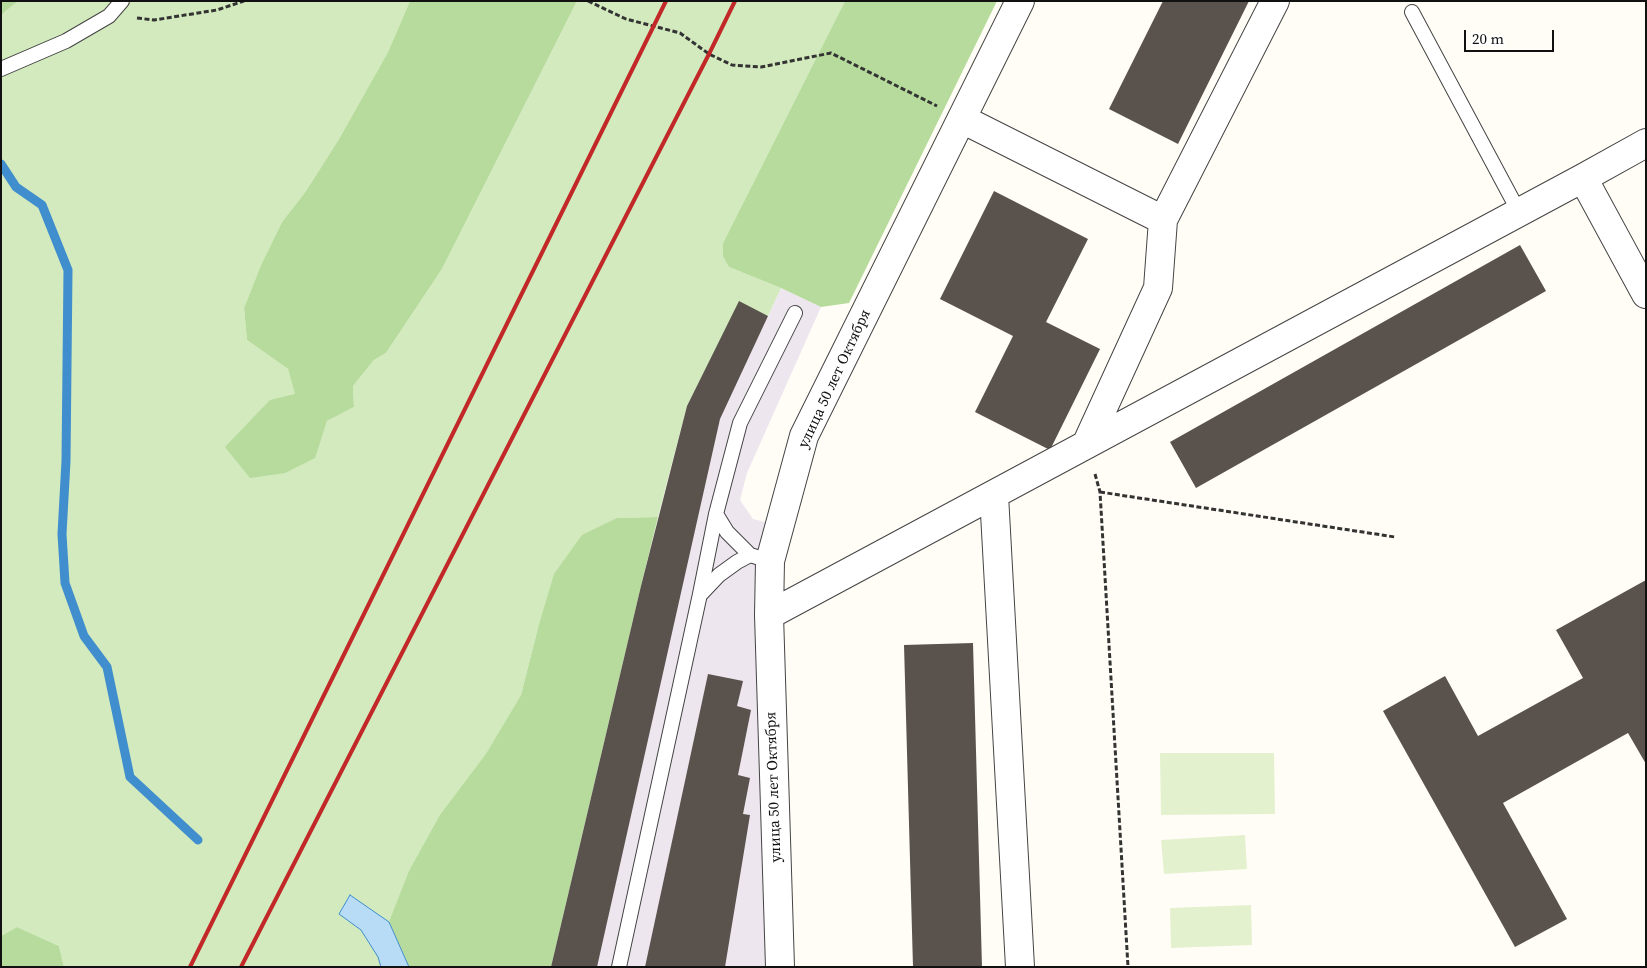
<!DOCTYPE html>
<html>
<head>
<meta charset="utf-8">
<style>
  body { margin:0 }
  #map { position:relative; width:1647px; height:968px; overflow:hidden; background:#fffdf5; font-family:"Source Serif 4",serif }
  canvas { display:block }
  .frame { position:absolute; inset:0; border:2px solid #111; pointer-events:none }
  .scale { position:absolute; left:1464px; top:30px; width:90px; height:22px; box-sizing:border-box; border:2px solid #111; border-top:0; padding-left:6px; font-size:15px; line-height:18px; white-space:nowrap; color:#111; -webkit-text-stroke:4px #fff; paint-order:stroke }
</style>
</head>
<body>
<div id="map">
<canvas width="1647" height="968"></canvas>
<div class="frame"></div>
<div class="scale">20 m</div>
</div>
<script>
const ctx = document.querySelector('canvas').getContext('2d');
ctx.lineJoin = 'round';
function fillPath(path, color) {
  ctx.fillStyle = color;
  ctx.fill(path, 'evenodd');
}
function shape(rows) {
  const path = new Path2D();
  for (const r of rows) {
    path.moveTo(r[0], r[1]);
    for (let i = 2; i < r.length; i += 2) path.lineTo(r[i], r[i + 1]);
  }
  return path;
}
function strokePath(path, color, width, dash) {
  ctx.strokeStyle = color;
  ctx.lineWidth = width;
  ctx.lineCap = dash ? 'butt' : 'round';
  ctx.setLineDash(dash || []);
  ctx.stroke(path);
}
function write(font, color, halo, rows, align = 'center') {
  ctx.font = font + ' "Source Serif 4",serif';
  ctx.lineWidth = 5;
  ctx.setLineDash([]);
  ctx.textBaseline = 'middle';
  ctx.strokeStyle = halo;
  ctx.fillStyle = color;
  for (const [text, x, y, turn = 0] of rows) {
    ctx.save();
    ctx.translate(x, y);
    ctx.rotate((+turn || 0) * Math.PI / 180);
    ctx.textAlign = isNaN(turn) ? turn : align;
    if (halo) ctx.strokeText(text, 0, 0);
    ctx.fillText(text, 0, 0);
    ctx.restore();
  }
}
fillPath(shape([
  [781,288,821,307,747,473,740,500,753,519,780,526,780,967,551,967,641,586,687,406,739,301,768,316]
]), '#eee6ef');
fillPath(shape([
  [18,1,410,1,388,52,339,139,306,191,282,222,261,265,244,308,247,340,288,369,314,458,327,421,354,407,353,386,374,360,386,353,442,269,577,1,845,1,723,243,729,267,781,288,768,316,739,302,687,406,658,517,617,518,538,628,521,695,389,922,409,967,64,967,59,946,17,927,1,936,1,15]
]), '#d2eabd');
fillPath(shape([
  [1,1,18,1,1,15],
  [410,1,577,1,442,269,386,353,374,360,353,386,354,407,327,421,315,458,285,473,250,478,225,447,270,400,295,394,288,369,247,340,244,308,261,265,282,222,306,191,339,139,388,52],
  [845,1,997,1,849,303,821,307,781,288,729,267,723,256,723,243],
  [658,517,641,586,551,967,409,967,389,922,409,871,440,815,486,754,521,695,538,628,554,574,582,535,617,518],
  [17,927,59,946,64,967,1,967,1,936]
]), '#b6db9c');
fillPath(shape([
  [1160,753,1274,753,1275,814,1161,815],
  [1245,835,1247,869,1164,874,1161,840],
  [1251,905,1252,945,1171,948,1170,908]
]), '#e4f1cf');
const water = shape([
  [350,895,389,922,409,967,381,967,378,957,361,930,339,914,350,895]
]);
fillPath(water, '#b9dcf6');
strokePath(water, '#408ecd', 1);
strokePath(shape([
  [1,164,16,187,42,205,68,270,66,461,62,534,65,583,84,636,107,667,130,777,198,840]
]), '#408ecd', 9);
fillPath(shape([
  [1163,1,1249,1,1178,144,1109,109],
  [994,191,1088,239,1046,322,1100,349,1050,450,975,412,1013,336,940,299],
  [1520,245,1546,291,1196,488,1170,442],
  [739,301,768,316,720,419,597,967,551,967,641,586,687,406],
  [1646,580,1646,764,1628,733,1503,803,1567,919,1515,947,1383,711,1445,676,1478,736,1583,678,1556,630],
  [973,643,982,967,913,967,904,645],
  [708,674,743,681,737,706,751,710,738,775,750,778,743,814,750,815,725,967,645,967]
]), '#5a524d');
const service = shape([
  [1412,12,1519,212],
  [1,69,66,41,109,16,122,1],
  [716,514,727,532,750,555],
  [701,594,719,575,737,562,750,555,770,561],
  [619,967,700,594,716,514,740,423,795,313]
]);
const minor = shape([
  [962,119,1163,220],
  [1583,178,1646,294],
  [1086,445,1158,288,1163,220,1275,1],
  [994,495,1020,967],
  [769,615,1583,178,1646,143],
  [780,967,769,615,770,561,804,436,1020,1]
]);
strokePath(service, '#444', 16);
strokePath(minor, '#444', 30);
strokePath(shape([
  [588,1,626,19,680,33,709,54,732,65,761,67,831,53,937,106],
  [137,18,154,20,217,10,244,1],
  [1095,474,1100,492,1128,967],
  [1100,492,1395,537]
]), '#333', 3, [5, 2.5]);
strokePath(service, '#fff', 14);
strokePath(minor, '#fff', 28);
strokePath(shape([
  [190,967,666,1],
  [241,967,709,54,735,1]
]), '#c22828', 4);
write('15px', '#111', '#fff', [
  ["улица 50 лет Октября",835,379,-65],
  ["улица 50 лет Октября",774,787,-92]
]);
</script>
</body>
</html>
